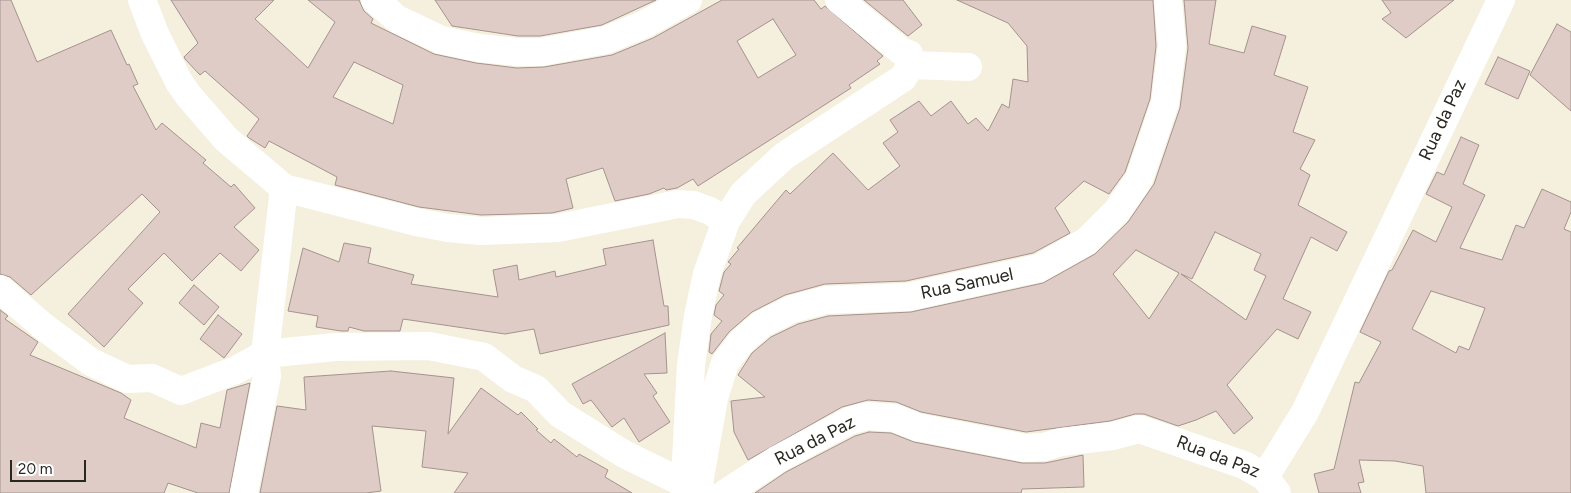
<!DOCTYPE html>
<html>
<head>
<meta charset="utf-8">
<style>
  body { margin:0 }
  #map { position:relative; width:1571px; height:493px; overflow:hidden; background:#f5efde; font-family:Figtree,sans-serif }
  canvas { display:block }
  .scale { position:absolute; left:10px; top:460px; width:76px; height:22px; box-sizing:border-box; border:2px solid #292721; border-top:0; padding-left:6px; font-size:15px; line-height:18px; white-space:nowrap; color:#292721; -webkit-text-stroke:4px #fff; paint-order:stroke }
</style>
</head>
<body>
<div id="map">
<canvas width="1571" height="493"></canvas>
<div class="scale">20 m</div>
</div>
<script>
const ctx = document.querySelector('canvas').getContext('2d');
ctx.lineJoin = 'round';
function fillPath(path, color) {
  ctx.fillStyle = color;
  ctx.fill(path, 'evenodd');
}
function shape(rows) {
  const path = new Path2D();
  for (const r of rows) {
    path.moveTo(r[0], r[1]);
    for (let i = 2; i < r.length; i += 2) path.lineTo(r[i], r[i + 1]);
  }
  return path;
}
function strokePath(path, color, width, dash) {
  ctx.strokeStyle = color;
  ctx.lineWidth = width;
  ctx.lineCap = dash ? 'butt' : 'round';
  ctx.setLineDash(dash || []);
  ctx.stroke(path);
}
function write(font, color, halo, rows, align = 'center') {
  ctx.font = font + ' Figtree,sans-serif';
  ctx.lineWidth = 4.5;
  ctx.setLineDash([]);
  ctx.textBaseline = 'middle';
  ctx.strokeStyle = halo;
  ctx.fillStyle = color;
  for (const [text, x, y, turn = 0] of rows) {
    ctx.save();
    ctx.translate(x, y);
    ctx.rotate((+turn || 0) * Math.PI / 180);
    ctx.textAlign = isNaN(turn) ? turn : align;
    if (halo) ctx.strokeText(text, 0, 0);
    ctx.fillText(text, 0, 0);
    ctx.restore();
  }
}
const building = shape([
  [0,0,11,0,37,62,111,30,127,65,129,64,138,84,133,86,156,130,162,123,206,160,203,163,231,187,234,184,255,208,234,227,259,250,241,271,220,253,192,281,164,253,128,289,143,303,104,347,68,314,160,212,142,194,31,295,10,277,0,274,0,0],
  [171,0,274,0,255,19,308,68,335,22,308,0,359,0,364,11,373,19,371,23,434,54,476,63,517,68,544,67,612,55,653,38,722,0,814,0,821,9,825,6,883,56,877,61,880,64,849,85,851,88,698,186,693,179,677,188,666,190,664,188,649,194,615,201,603,168,566,179,573,208,552,213,481,215,419,207,335,185,337,177,269,141,265,148,249,138,247,136,259,119,205,71,200,75,185,59,184,57,198,43,171,0],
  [773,19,796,55,758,78,737,41,773,19],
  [354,62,403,85,393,124,333,97,354,62],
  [435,0,656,0,602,25,540,36,518,36,452,26,435,0],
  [864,0,903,0,922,25,908,36,864,0],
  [957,0,1153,0,1156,46,1150,99,1125,172,1109,194,1084,181,1055,208,1070,233,1033,253,906,281,825,284,785,295,752,312,729,332,712,354,709,352,711,334,722,321,714,315,716,305,724,295,719,291,724,272,731,264,728,262,739,249,737,248,786,190,790,194,833,153,868,190,900,166,883,143,898,132,890,120,919,101,931,116,951,101,968,124,976,118,988,131,1002,104,1009,108,1013,79,1028,82,1027,46,1008,23,957,0],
  [1184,0,1216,0,1209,44,1244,53,1252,26,1286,36,1274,75,1308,87,1293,132,1315,140,1300,169,1310,175,1298,205,1347,232,1337,251,1311,237,1283,299,1311,312,1298,339,1277,329,1227,385,1253,418,1234,434,1216,411,1196,420,1178,426,1144,414,1135,414,1110,421,1026,432,921,412,896,402,868,400,842,407,748,460,734,432,731,401,765,397,738,375,752,353,771,337,798,324,828,316,911,312,1043,283,1095,254,1128,222,1154,184,1180,108,1188,48,1184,0],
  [1215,232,1261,254,1254,270,1266,276,1246,320,1181,274,1192,279,1215,232],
  [1136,250,1179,273,1149,319,1113,274,1136,250],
  [1382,0,1454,0,1406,38,1382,19,1391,13,1382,0],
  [1557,24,1571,32,1571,111,1530,75,1557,24],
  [1498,57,1530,71,1518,99,1485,84,1498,57],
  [1461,137,1479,145,1463,184,1485,195,1460,248,1502,260,1516,225,1524,228,1542,189,1571,202,1571,212,1564,229,1571,232,1571,493,1426,493,1423,466,1395,461,1359,460,1364,482,1358,483,1361,493,1319,493,1314,474,1334,469,1355,382,1359,383,1381,342,1360,332,1389,271,1392,270,1413,230,1436,242,1452,207,1426,194,1437,172,1444,175,1461,137],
  [1431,291,1485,308,1469,350,1459,346,1456,353,1412,329,1431,291],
  [653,240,664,306,668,306,669,325,540,354,534,329,505,334,403,319,400,331,364,331,349,327,348,331,341,331,316,327,318,316,288,311,303,248,339,262,344,243,371,248,368,263,414,275,411,284,498,297,493,270,517,265,519,280,555,271,556,277,606,265,603,249,653,240],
  [194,285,219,307,204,325,179,303,194,285],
  [0,310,8,316,5,319,38,342,30,355,121,393,131,400,124,418,196,448,201,423,220,428,227,390,250,383,229,493,198,493,168,483,164,493,0,493,0,310],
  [218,315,242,334,224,358,200,339,218,315],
  [665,333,667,373,644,374,657,393,653,396,670,422,639,442,624,418,612,427,591,400,583,404,572,384,665,333],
  [391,371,454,378,448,434,481,388,518,415,521,412,538,429,536,430,551,443,554,439,577,457,579,454,608,470,605,477,632,493,454,493,468,473,422,467,426,431,372,426,381,491,366,493,260,493,277,406,306,410,304,377,391,371],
  [869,432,891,433,914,442,1022,463,1045,463,1083,455,1084,487,1022,489,1021,493,755,493,786,472,855,436,869,432]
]);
fillPath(building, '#dfccc6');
strokePath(building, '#a4928d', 1);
strokePath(shape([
  [142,0,155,34,179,82,188,95,226,139,284,188,416,222,448,228,481,231,558,228,678,204,694,205,710,211,726,221],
  [375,0,397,19,441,40,479,48,517,52,541,52,606,40,645,24,688,0],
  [839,0,901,51,909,54,911,65],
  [0,289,44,327,91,362,127,379,152,378,181,391,236,370,265,354,335,347,429,346,484,357,513,379,536,389,560,414,624,454,704,493],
  [1265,477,1305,412,1501,0],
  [685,480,691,365,698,316,707,274,726,221,743,194,784,156,903,78,911,65,968,67],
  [698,489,714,398,725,363,741,342,762,324,792,309,826,300,908,297,1039,268,1087,241,1117,211,1139,179,1165,103,1172,46,1168,0],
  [244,493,267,376,265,354,284,188],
  [726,493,778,459,849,421,867,416,895,418,917,427,1025,448,1044,447,1061,442,1113,436,1139,429,1244,465,1265,477,1277,493]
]), '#fff', 28);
write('18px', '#292721', '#fff', [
  ["Rua da Paz",1443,120,-65],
  ["Rua Samuel",967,284,-12],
  ["Rua da Paz",815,441,-27],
  ["Rua da Paz",1218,457,21]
]);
</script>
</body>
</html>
